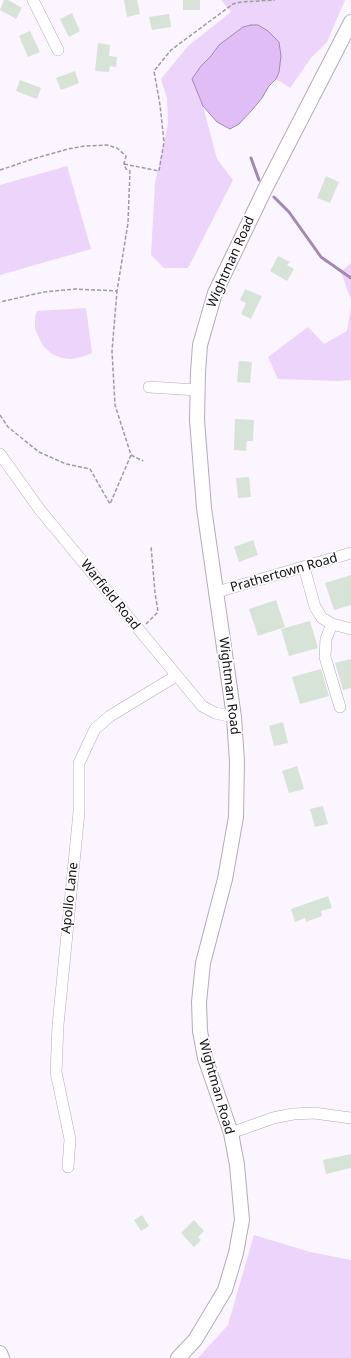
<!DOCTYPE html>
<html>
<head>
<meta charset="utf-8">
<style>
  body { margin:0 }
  canvas { display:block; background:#faf5fe }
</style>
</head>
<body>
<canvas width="351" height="1358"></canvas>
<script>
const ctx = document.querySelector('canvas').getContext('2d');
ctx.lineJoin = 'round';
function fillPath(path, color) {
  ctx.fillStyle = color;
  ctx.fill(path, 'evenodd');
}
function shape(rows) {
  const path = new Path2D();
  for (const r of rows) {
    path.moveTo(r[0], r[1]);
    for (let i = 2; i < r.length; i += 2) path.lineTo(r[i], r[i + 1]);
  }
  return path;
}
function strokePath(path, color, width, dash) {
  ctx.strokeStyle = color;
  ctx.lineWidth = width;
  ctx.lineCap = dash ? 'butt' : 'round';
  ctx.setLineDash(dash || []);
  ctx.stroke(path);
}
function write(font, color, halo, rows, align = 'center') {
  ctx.font = font + ' "Noto Sans",sans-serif';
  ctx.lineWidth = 3.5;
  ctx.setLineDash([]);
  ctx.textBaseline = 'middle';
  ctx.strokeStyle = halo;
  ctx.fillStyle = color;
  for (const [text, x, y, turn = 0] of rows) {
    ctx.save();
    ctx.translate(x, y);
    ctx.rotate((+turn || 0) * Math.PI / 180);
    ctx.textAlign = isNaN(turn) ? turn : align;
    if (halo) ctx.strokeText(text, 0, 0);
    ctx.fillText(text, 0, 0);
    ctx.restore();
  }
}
fillPath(shape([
  [221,0,345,0,327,42,311,58,290,88,276,79,279,72,243,27,219,45,211,56,201,66,197,92,203,106,217,159,233,180,188,268,164,268,151,255,155,183,168,124,167,99,161,79,188,46,231,12],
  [67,166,91,249,0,275,0,185],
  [351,263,351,300,341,272],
  [86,308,92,353,82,357,71,359,62,358,52,354,43,346,35,329,35,317,37,311],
  [351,308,351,380,338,381,278,379,268,357,308,327,324,344,347,331],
  [254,1235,310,1252,351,1260,351,1358,198,1358,228,1325]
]), '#edd4fb');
const water = shape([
  [251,25,258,25,268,31,279,42,281,56,279,72,276,79,269,86,262,98,252,110,239,124,230,129,217,122,203,106,192,79,201,66,211,56,219,45,243,27,251,25]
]);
fillPath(water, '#e1bdf6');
strokePath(water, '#a288b2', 1);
strokePath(shape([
  [251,158,259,180],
  [274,197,289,212,321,257,351,278]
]), '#a288b2', 3);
fillPath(shape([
  [4,0,8,0,22,8,16,19,0,10],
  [124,0,137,0,140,14,127,17],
  [183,0,200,0,200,10,183,10],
  [72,13,80,31,69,37,60,19],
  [169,14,171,27,152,30,149,17],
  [30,31,40,52,28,57,19,36],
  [98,43,110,45,109,56,117,57,116,67,110,66,109,72,95,71],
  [75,71,79,83,61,90,56,78],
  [20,80,41,88,37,99,16,91],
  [326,176,339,182,330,203,317,198],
  [278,256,290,262,287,265,294,269,287,281,270,271],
  [245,289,262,296,251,319,241,314,246,303,240,300],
  [239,361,252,362,250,383,237,382],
  [235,419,254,420,253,441,247,441,246,451,234,450],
  [249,477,251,497,238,498,236,478],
  [253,540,258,555,239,562,234,547],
  [351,575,351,605,334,610,325,583],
  [276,600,285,627,258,636,249,609],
  [310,621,318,648,289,656,281,629],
  [351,659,351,688,343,690,335,663],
  [321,669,329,696,300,704,292,677],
  [283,722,288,743,274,746,269,726],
  [297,766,304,789,289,793,282,771],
  [323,806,328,824,315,827,310,809],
  [328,896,332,908,321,911,322,916,306,922,305,918,295,922,291,909],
  [351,1154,351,1168,326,1174,323,1160],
  [142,1215,149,1226,141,1231,134,1220],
  [194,1220,204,1231,198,1237,201,1240,194,1247,181,1233]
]), '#d7e3d6');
const minor = shape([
  [33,0,58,50],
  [149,387,197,390],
  [0,454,40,510,202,706,215,713,234,717],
  [304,567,315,607,322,618,332,624,351,629],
  [217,592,351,553],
  [332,624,326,639,325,657,340,707],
  [231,1133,273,1118,293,1114,314,1113,351,1118],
  [68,1167,70,1139,56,1072,58,1025,79,812,79,763,95,729,110,716,176,676]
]);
const major = shape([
  [0,1353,2,1358],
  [178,1358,195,1340,225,1290,236,1253,242,1220,237,1165,231,1133,205,1058,200,1031,199,1002,203,963,225,879,236,817,237,762,234,717,204,508,197,420,198,372,200,345,215,293,265,189,351,22]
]);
strokePath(minor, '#b4acb9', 12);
strokePath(major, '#b4acb9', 16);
strokePath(shape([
  [124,164,159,171,164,142,160,105,154,71,171,50,233,4,241,2,275,0],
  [0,170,36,158,68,149,85,146,107,145,117,148,126,156,124,164,126,169,130,171,128,223,117,291,75,289,44,292,0,302],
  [0,415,8,427,39,452,66,464,90,469,110,504,131,455,115,405,112,351,117,291],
  [131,455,143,461],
  [146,624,158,612,155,593,151,546]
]), '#9f9ba2', 1.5, [4, 2]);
strokePath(minor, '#fff', 11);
strokePath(major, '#fff', 14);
write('13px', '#100d12', '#fff', [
  ["Wightman Road",231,262,-66],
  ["Prathertown Road",284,573,-16],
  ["Warfield Road",110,595,51],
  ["Wightman Road",229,686,83],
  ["Apollo Lane",70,898,-84],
  ["Wightman Road",216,1087,74]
]);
</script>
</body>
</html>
